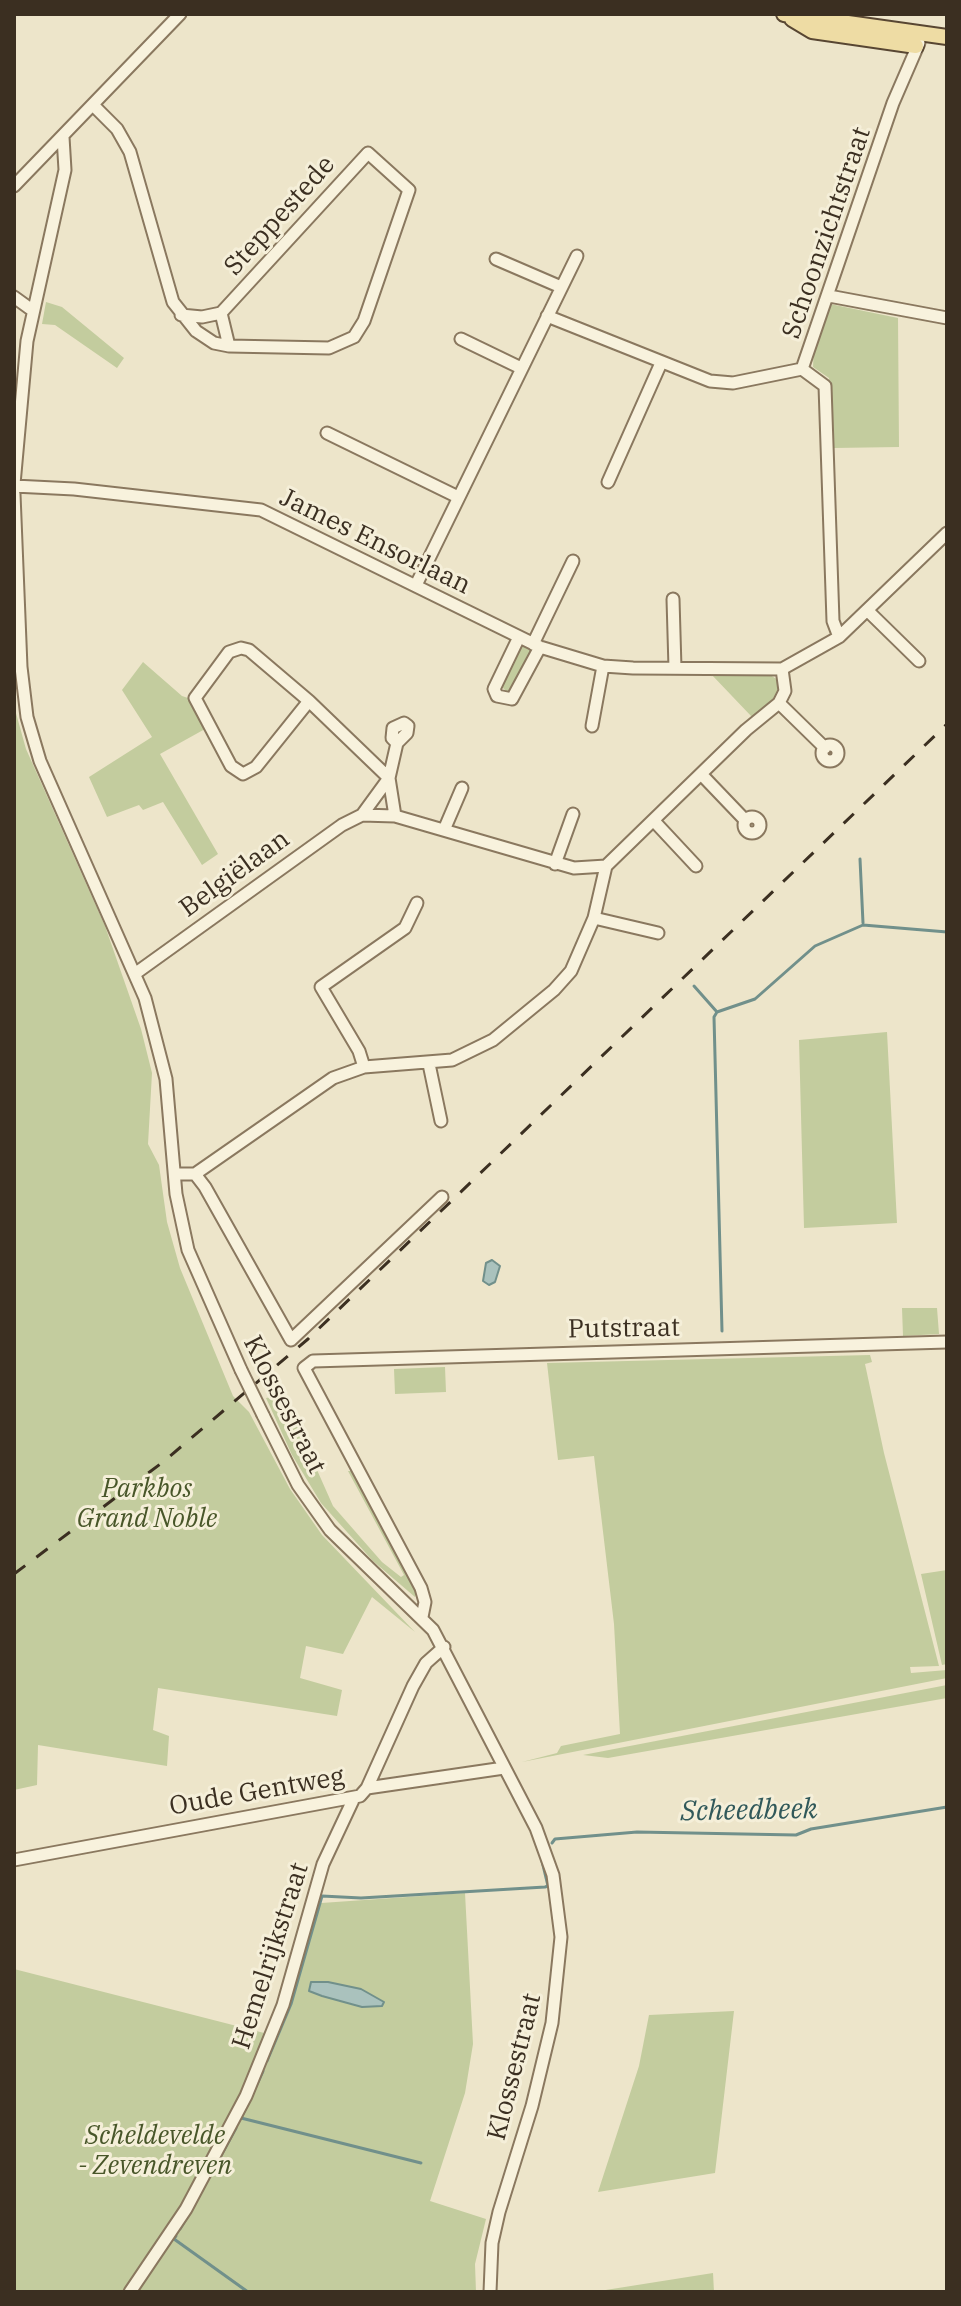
<!DOCTYPE html>
<html>
<head>
<meta charset="utf-8">
<style>
  body { margin:0 }
  #map { position:relative; width:961px; height:2306px; overflow:hidden; background:#ede5ca; font-family:"IBM Plex Serif",serif }
  canvas { display:block }
  .frame { position:absolute; inset:0; border:16px solid #3b2f21; pointer-events:none }
</style>
</head>
<body>
<div id="map">
<canvas width="961" height="2306"></canvas>
<div class="frame"></div>
</div>
<script>
const ctx = document.querySelector('canvas').getContext('2d');
ctx.lineJoin = 'round';
function fillPath(path, color) {
  ctx.fillStyle = color;
  ctx.fill(path, 'evenodd');
}
function shape(rows) {
  const path = new Path2D();
  for (const r of rows) {
    if (r.length === 3) {
      path.moveTo(r[0] + r[2], r[1]);
      path.arc(r[0], r[1], r[2], 0, 2 * Math.PI);
      continue;
    }
    path.moveTo(r[0], r[1]);
    for (let i = 2; i < r.length; i += 2) path.lineTo(r[i], r[i + 1]);
  }
  return path;
}
function strokePath(path, color, width, dash) {
  ctx.strokeStyle = color;
  ctx.lineWidth = width;
  ctx.lineCap = dash ? 'butt' : 'round';
  ctx.setLineDash(dash || []);
  ctx.stroke(path);
}
function write(font, color, halo, rows, align = 'center') {
  ctx.font = font + ' "IBM Plex Serif",serif';
  ctx.lineWidth = 6;
  ctx.setLineDash([]);
  ctx.textBaseline = 'middle';
  ctx.strokeStyle = halo;
  ctx.fillStyle = color;
  for (const [text, x, y, turn = 0] of rows) {
    ctx.save();
    ctx.translate(x, y);
    ctx.rotate((+turn || 0) * Math.PI / 180);
    ctx.textAlign = isNaN(turn) ? turn : align;
    if (halo) ctx.strokeText(text, 0, 0);
    ctx.fillText(text, 0, 0);
    ctx.restore();
  }
}
fillPath(shape([
  [46,302,62,307,124,358,117,368,55,325,42,324],
  [830,304,898,318,899,447,834,448,829,378,813,367,814,347],
  [519,643,533,650,513,691,507,692,499,684],
  [143,662,182,696,191,699,205,729,160,754,218,854,202,865,163,802,143,810,139,805,107,817,89,777,152,737,122,690],
  [767,673,778,680,780,693,752,717,711,674],
  [14,706,26,749,105,926,141,1029,152,1073,148,1144,159,1165,167,1222,180,1268,233,1396,249,1412,290,1489,322,1535,415,1632,372,1597,343,1654,306,1646,300,1678,342,1690,337,1716,158,1688,153,1730,169,1736,167,1766,38,1745,37,1785,14,1790],
  [887,1032,897,1223,804,1228,799,1040],
  [902,1308,937,1308,939,1334,903,1336],
  [870,1355,872,1362,865,1364,884,1453,939,1666,910,1667,911,1673,947,1670,947,1678,522,1762,557,1753,561,1746,620,1734,614,1624,594,1456,558,1460,547,1363],
  [445,1367,446,1392,395,1394,394,1369],
  [277,1396,290,1409,333,1506,382,1562,401,1577,404,1575,348,1471,352,1471,417,1591,415,1597,373,1561,321,1503,292,1455,266,1398],
  [947,1570,947,1664,942,1665,921,1574],
  [947,1685,947,1698,608,1758,583,1755],
  [465,1893,473,2044,465,2093,430,2201,486,2219,475,2264,476,2292,14,2292,14,1969,268,2034,307,1904],
  [734,2011,715,2173,598,2192,639,2066,649,2015],
  [713,2273,714,2292,593,2292]
]), '#c3cc9e');
const water = shape([
  [492,1260,500,1266,495,1282,489,1285,483,1281,486,1263,492,1260],
  [311,1982,328,1982,361,1989,384,2002,382,2006,362,2007,322,1996,309,1991,311,1982]
]);
fillPath(water, '#aac2bd');
strokePath(water, '#71908b', 2);
strokePath(shape([
  [860,859,863,923],
  [694,986,717,1012,755,999,815,946,863,925,947,932],
  [717,1012,714,1017,722,1331],
  [552,1843,555,1839,637,1832,796,1835,811,1829,947,1807],
  [267,2061,291,2004,322,1896,361,1898,545,1887,548,1886,541,1857],
  [252,2095,263,2071],
  [249,2101,241,2118,421,2163],
  [194,2205,236,2128],
  [180,2229,186,2219],
  [176,2236,174,2239,248,2292]
]), '#71908b', 3);
const minor = shape([
  [94,106,117,129,130,152,173,302,196,331,214,343,229,346,221,313],
  [14,186,180,14],
  [496,259,561,287],
  [829,296,947,318],
  [14,297,32,310],
  [181,315,202,317,221,313,368,153,409,190,364,321,354,337,329,348,229,346],
  [547,316,710,381,733,383,802,369],
  [461,339,521,368],
  [327,433,458,497],
  [608,482,661,363],
  [14,484,27,341,65,170,63,137],
  [14,486,74,489,261,510,540,647,603,666,633,668,782,669,839,637,947,533],
  [14,494,21,667,27,717,40,761,145,998,166,1079,176,1194,188,1250,241,1370],
  [416,585,577,256],
  [673,599,675,668],
  [869,612,919,661],
  [519,637,494,689,497,696,512,699,540,647],
  [839,637,833,621,825,386,802,369,893,103,919,43],
  [533,644,573,561],
  [309,701,256,767,243,774,231,766,195,698,229,652,241,648,249,650,309,701,389,778],
  [779,703,825,748],
  [592,726,603,666],
  [830,753,8],
  [701,774,745,820],
  [362,815,389,778],
  [395,816,389,778,397,743,392,738,393,728,404,723,408,726,407,733,397,743],
  [752,825,8],
  [654,821,696,866],
  [444,830,462,788],
  [555,864,573,814],
  [594,918,658,933],
  [136,973,342,825,362,815,395,816,574,868,606,866,746,730,779,703,785,691,782,669],
  [429,1064,441,1121],
  [364,1067,359,1051,321,987,405,928,417,903],
  [175,1174,195,1174,205,1187,291,1340,442,1197],
  [195,1174,333,1078,364,1067,452,1060,493,1040,554,990,571,971,594,918,606,866],
  [263,1415,298,1485,330,1530,433,1630,536,1828,553,1875,561,1937,552,2023,532,2106,499,2212,492,2243,490,2292],
  [422,1617,425,1602,421,1588,304,1368,313,1361,947,1342],
  [367,1788,504,1768],
  [14,1860,360,1796,367,1788,413,1686,426,1663,444,1647],
  [130,2292,186,2209,246,2096,283,2005,323,1864,354,1798]
]);
const major = shape([
  [784,14,947,37],
  [792,19,812,31,916,46]
]);
strokePath(minor, '#8a785f', 15);
strokePath(major, '#584632', 18);
strokePath(minor, '#f8f2dd', 11);
strokePath(major, '#eedca4', 14);
strokePath(shape([
  [14,1574,163,1462,308,1339,947,724]
]), '#3b2f21', 3, [14, 14]);
const minorBridge = shape([
  [241,1370,263,1415]
]);
strokePath(minorBridge, '#8a785f', 15, []);
strokePath(minorBridge, '#f8f2dd', 11);
write('26px', '#3b2f21', '#f5efd9', [
  ["Steppestede",280,216,-48],
  ["Schoonzichtstraat",827,233,-71],
  ["James Ensorlaan",375,542,26],
  ["Belgiëlaan",235,874,-36],
  ["Putstraat",624,1329,-1],
  ["Klossestraat",284,1405,63],
  ["Oude Gentweg",257,1792,-10],
  ["Hemelrijkstraat",271,1956,-72],
  ["Klossestraat",515,2067,-76]
]);
write('italic 26px', '#485629', '#f5efd9', [
  ["Parkbos",147,1489],
  ["Grand Noble",147,1519],
  ["Scheldevelde",155,2136],
  ["- Zevendreven",155,2166]
]);
write('italic 28px', '#31595a', '#f5efd9', [
  ["Scheedbeek",749,1811,-1]
]);
</script>
</body>
</html>
